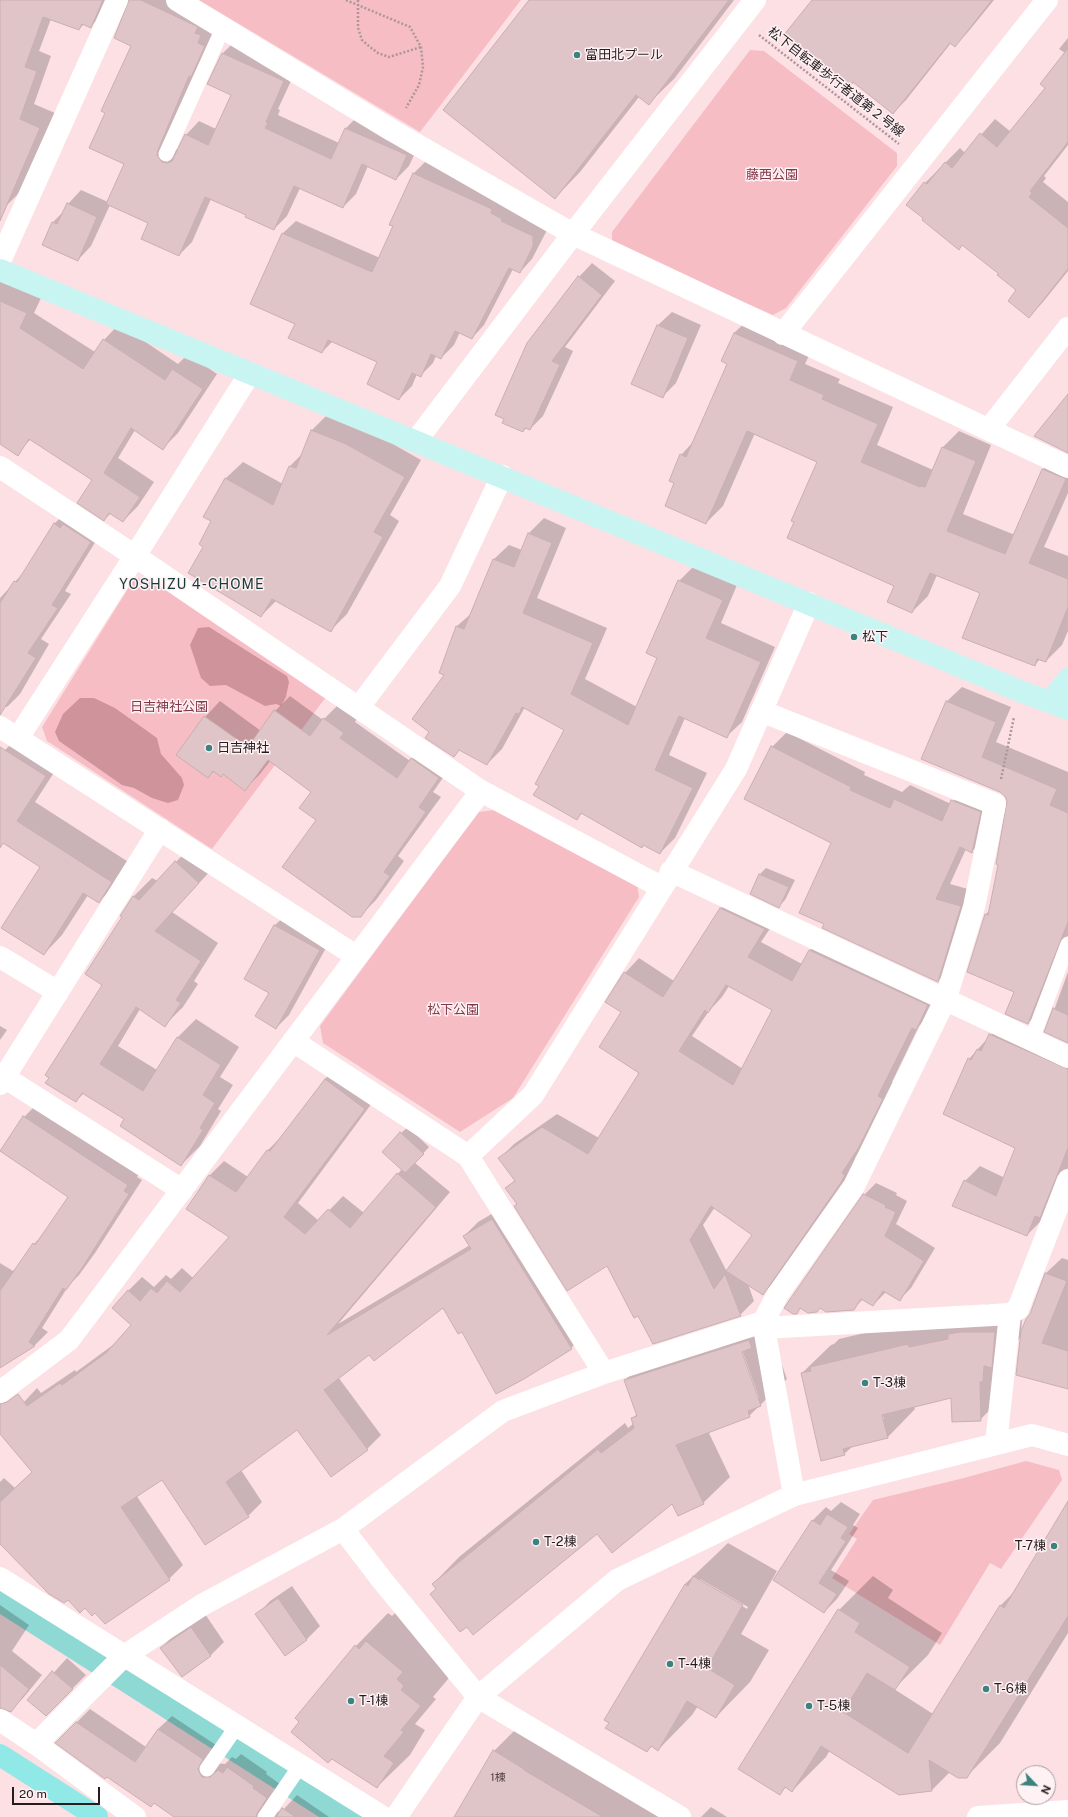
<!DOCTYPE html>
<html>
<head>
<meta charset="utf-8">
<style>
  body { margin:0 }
  #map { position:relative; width:1068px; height:1817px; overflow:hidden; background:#fce0e4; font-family:"Public Sans",sans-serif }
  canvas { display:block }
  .north { position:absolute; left:1016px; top:1765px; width:40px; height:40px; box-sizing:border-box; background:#fef2f4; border:1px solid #a89c9e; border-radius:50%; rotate:115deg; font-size:11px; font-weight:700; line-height:16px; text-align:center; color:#261c1d }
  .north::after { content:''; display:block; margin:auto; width:14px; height:18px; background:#3c8380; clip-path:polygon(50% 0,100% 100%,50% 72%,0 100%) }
  .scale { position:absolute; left:12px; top:1787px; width:88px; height:18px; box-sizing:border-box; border:2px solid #261c1d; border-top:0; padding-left:5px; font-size:12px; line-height:14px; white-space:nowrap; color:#261c1d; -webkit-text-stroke:3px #fef2f4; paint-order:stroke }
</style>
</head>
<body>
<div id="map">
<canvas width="1068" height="1817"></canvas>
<div class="north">N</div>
<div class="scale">20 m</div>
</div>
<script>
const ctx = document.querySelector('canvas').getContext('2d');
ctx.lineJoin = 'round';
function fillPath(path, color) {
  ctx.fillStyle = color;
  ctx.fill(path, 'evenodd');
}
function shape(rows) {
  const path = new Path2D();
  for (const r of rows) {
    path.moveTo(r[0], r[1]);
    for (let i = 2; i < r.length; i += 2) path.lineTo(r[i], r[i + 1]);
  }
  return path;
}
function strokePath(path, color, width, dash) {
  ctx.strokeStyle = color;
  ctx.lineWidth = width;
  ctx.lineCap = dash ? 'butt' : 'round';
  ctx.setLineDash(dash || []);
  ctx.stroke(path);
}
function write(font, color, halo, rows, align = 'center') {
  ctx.font = font + ' "Public Sans","Noto Sans JP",sans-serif';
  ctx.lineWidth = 3;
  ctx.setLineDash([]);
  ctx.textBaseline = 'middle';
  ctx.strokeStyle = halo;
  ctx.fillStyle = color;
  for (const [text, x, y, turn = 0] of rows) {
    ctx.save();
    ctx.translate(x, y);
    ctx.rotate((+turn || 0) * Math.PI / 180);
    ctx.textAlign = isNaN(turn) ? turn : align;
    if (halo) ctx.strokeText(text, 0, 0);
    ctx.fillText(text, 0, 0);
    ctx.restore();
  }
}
fillPath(shape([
  [199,0,521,0,420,132],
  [750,50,764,51,897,153,897,166,786,308,773,315,612,243,612,232],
  [147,577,326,697,212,849,47,741,42,727,134,579],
  [494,810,637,884,639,897,513,1098,460,1132,323,1043,320,1026,478,812],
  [1026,1461,1059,1470,1062,1480,1001,1569,990,1563,940,1645,832,1578,857,1539,849,1534,873,1500,960,1479]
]), '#f7bdc5');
fillPath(shape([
  [209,627,287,676,289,682,286,697,281,706,276,704,265,706,226,685,210,686,201,678,190,645,198,628],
  [80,698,94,698,115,708,157,738,161,754,182,778,184,785,178,800,168,803,152,798,134,788,122,785,59,741,55,732,63,714]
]), '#cf939c');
fillPath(shape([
  [0,1583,366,1817,319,1817,0,1614]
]), '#8fd9d4');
fillPath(shape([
  [0,0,111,0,106,11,91,26,84,24,79,29,51,19,39,51,51,56,34,104,55,113,21,191,6,206,0,204],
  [130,0,184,0,218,32,175,149,178,150,186,135,199,121,216,129,232,94,222,54,236,40,297,68,278,109,280,110,278,115,339,143,346,128,359,115,420,142,409,166,396,179,368,166,356,194,343,207,300,188,287,216,274,229,247,214,211,199,192,242,179,255,150,223,110,205,91,246,78,260,53,222,64,211,68,204,81,190,108,202,125,163,106,112,132,45],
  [530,0,734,0,674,79,648,104,639,97,580,172,555,198],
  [813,0,994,0,968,32,955,45,951,43,906,100,893,113,854,82,848,87],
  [1068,38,1068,145,1044,176,1046,178,1043,182,1068,202,1068,271,1043,302,1029,317,1017,290,1000,273,963,244,959,248,925,183,960,148,965,153,995,119,1011,132,1047,88,1065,53,1059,49],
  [426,161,546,223,546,232,532,259,520,272,513,269,484,325,472,338,460,332,454,345,441,358,436,356,433,363,420,376,417,374,412,386,399,399,379,361,333,341,322,352,296,324,252,304,283,233,296,221,380,258,413,174],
  [592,263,615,281,565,347,573,351,543,416,530,429,527,428,523,431,579,277],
  [0,279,41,298,34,313,95,352,104,340,119,324,178,364,188,354,217,374,178,433,163,448,135,430,118,458,154,482,138,506,123,521,111,513,104,520,93,480,31,439,22,448,0,433],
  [672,312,701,325,676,383,663,396,633,383,658,325],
  [751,317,814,345,805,364,840,379,838,383,893,407,877,445,933,470,943,447,959,431,991,445,963,514,1015,535,1043,469,1060,453,1068,457,1068,493,1044,547,1068,556,1068,631,1062,645,1046,661,1040,659,1035,665,982,592,937,575,928,596,912,612,818,461,755,433,723,506,706,523,676,483,681,455,694,441,728,364,734,333],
  [329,413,363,427,421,460,390,515,399,521,347,614,331,630,277,600,261,616,204,546,213,521,204,516,226,478,243,462,283,484,290,466,302,454,312,430],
  [68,510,104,528,65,591,71,594,41,639,49,644,20,694,7,707,0,703,0,598,25,571,54,524],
  [544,518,566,528,537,598,607,628,585,679,637,707,659,657,679,581,694,566,737,585,721,623,775,647,742,722,727,736,685,718,669,755,707,773,675,838,660,853,644,845,642,847,582,813,577,819,540,786,566,730,525,707,502,749,487,764,460,749,454,756,430,732,446,675,440,672,457,626,473,612,494,559,509,545,522,550,529,533],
  [962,687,1011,707,996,742,1068,772,1068,941,1043,1008,1028,1023,1016,991,968,971,986,914,990,910,999,864,1008,801,946,702],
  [290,696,323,720,339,704,358,717,355,722,410,761,427,744,454,762,433,792,441,797,398,856,404,861,376,900,360,916,317,820,312,791,270,761,260,774,245,789,223,774,214,771,208,777,178,755,205,717,220,701,261,731,275,711],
  [23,732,64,757,35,802,130,863,117,883,99,902,88,895,62,935,44,954,41,867,0,840,0,758,5,750],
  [787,732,865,772,864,775,902,792,910,785,951,804,967,786,995,797,987,837,972,851,966,849,950,884,975,891,953,966,938,981,825,924,833,843,772,747],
  [194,843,217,864,172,912,218,943,194,981,198,984,183,1007,165,1025,140,1009,118,1046,157,1070,177,1038,196,1019,239,1047,220,1077,233,1085,218,1109,221,1111,200,1146,181,1165,125,1119,84,1093,76,1101,103,985,123,917,121,916,134,896,152,878,158,881],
  [766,868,795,880,785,900,779,906,760,874],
  [735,894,779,915,761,942,802,964,810,950,824,936,942,991,930,1015,919,1026,892,1082,896,1084,873,1131,855,1158,859,1161,777,1279,763,1294,748,1284,754,1301,740,1315,607,1265,518,1204,506,1188,515,1180,500,1158,514,1144,557,1114,599,1138,640,1072,622,1012,607,1002,625,973,639,958,674,981,721,908],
  [729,986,773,1010,743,1069,692,1036,709,1011,722,997],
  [715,1207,754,1234,727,1272,703,1225],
  [288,913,332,937,289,1015,276,1028,270,993,245,979,275,925],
  [1068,972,1068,1042,1046,1032],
  [1005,1019,1068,1049,1068,1168,1055,1202,1042,1220,1027,1235,965,1181,980,1166,1005,1178,1017,1148,969,1059],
  [0,1026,7,1030,0,1040],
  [339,1065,378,1095,298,1203,319,1221,343,1196,364,1213,402,1169,401,1133,408,1127,429,1147,415,1163,450,1192,338,1324,470,1245,464,1236,478,1222,507,1205,585,1334,571,1348,463,1331,443,1306,369,1353,338,1377,381,1435,367,1449,297,1429,241,1470,262,1502,248,1516,162,1478,136,1495,183,1565,169,1579,95,1611,68,1599,0,1543,0,1482,4,1478,15,1488,33,1471,1,1434,24,1402,37,1388,41,1393,75,1370,76,1372,117,1342,132,1325,128,1291,142,1277,154,1287,166,1275,171,1279,182,1268,193,1278,230,1237,195,1197,210,1175,224,1161,248,1177,268,1150,282,1136,325,1079],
  [38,1103,141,1171,137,1177,142,1180,95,1253,79,1275,69,1285,42,1328,48,1332,35,1345,4,1365,0,1362,0,1263,13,1271,15,1270,34,1244,45,1232,69,1196,1,1151,24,1117],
  [876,1183,897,1193,896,1195,907,1201,896,1224,935,1248,911,1288,899,1300,886,1292,873,1305,863,1299,853,1309,801,1308,797,1313,864,1195],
  [1062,1258,1068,1260,1068,1388,1021,1337,1011,1347,1008,1391,980,1420,952,1397,914,1406,915,1409,887,1438,853,1446,844,1454,802,1373,831,1345,834,1344,839,1339,988,1304,1023,1304,1021,1334,1026,1319,1031,1314,1046,1273],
  [881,1410,884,1419,882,1419],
  [769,1329,787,1379,749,1416,708,1431,730,1477,703,1503,672,1503,597,1533,437,1589,433,1584,459,1557,625,1423,628,1428,634,1423,632,1419,637,1414,625,1380,652,1353],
  [739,1347,741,1347,759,1398,757,1398],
  [841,1502,860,1514,853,1525,858,1528,831,1570,849,1581,837,1599,824,1612,775,1580,813,1520,826,1507,831,1511],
  [1068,1503,1068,1633,1000,1743,966,1777,950,1772,932,1790,830,1750,826,1757,792,1791,786,1787,780,1794,839,1610,873,1576,893,1590,888,1598,942,1633,928,1655,894,1689,933,1714,1000,1606,1014,1592],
  [728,1543,777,1571,741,1634,769,1650,750,1682,716,1717,698,1706,692,1715,658,1750,652,1746,647,1751,685,1584],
  [700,1579,748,1607,747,1609,700,1581],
  [292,1586,320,1626,307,1639,285,1655,257,1615,270,1601],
  [0,1605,29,1625,12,1651,42,1675,24,1697,10,1711,0,1707],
  [399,1609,453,1673,433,1697,436,1699,415,1724,425,1730,410,1755,377,1787,296,1718,356,1646,388,1613,392,1616],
  [205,1614,224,1642,211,1655,182,1676,161,1648,175,1634],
  [67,1658,86,1675,46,1715,29,1700],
  [90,1709,146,1747,158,1729,172,1716,216,1745,216,1763,225,1764,232,1757,236,1759,241,1754,267,1772,266,1774,280,1784,274,1811,281,1812,297,1795,329,1817,176,1817,154,1802,57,1742],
  [526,1719,685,1817,455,1817,494,1751],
  [711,1807,727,1817,701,1817]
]), '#0003');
const building = shape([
  [0,0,103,0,91,28,82,24,79,30,43,17,25,67,37,71,20,119,40,128,0,221,0,0],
  [129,0,141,0,196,26,198,27,195,33,201,35,198,43,205,46,191,77,189,76,158,150,157,155,162,162,167,163,172,161,185,134,208,145,231,95,207,84,222,53,284,81,266,122,268,123,265,128,331,159,345,128,407,155,396,180,362,164,343,208,294,186,274,230,245,217,246,215,205,197,179,256,141,239,148,223,106,204,124,164,89,148,105,113,101,111,131,46,114,38,129,0],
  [529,0,729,0,649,105,636,95,555,199,443,110,529,0],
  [812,0,992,0,955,47,950,43,893,114,853,82,849,88,783,36,812,0],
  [1068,48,1068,142,1030,191,1032,193,1029,197,1068,228,1068,269,1029,318,1008,301,1016,290,997,275,999,274,962,245,959,250,922,220,923,218,906,205,924,182,927,184,945,162,952,168,980,133,997,147,1045,88,1040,84,1068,48],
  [413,173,492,209,491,213,502,219,501,221,533,236,533,246,520,273,509,268,472,339,455,331,441,359,431,354,421,377,412,373,399,400,367,384,377,362,328,340,322,353,288,338,295,324,250,304,282,233,372,272,393,226,389,225,413,173],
  [67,203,97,217,78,261,42,245,52,222,57,224,67,203],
  [578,276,602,295,552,361,560,365,530,430,525,428,523,432,502,423,504,419,495,415,527,343,578,276],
  [0,301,27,313,20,328,83,369,103,339,165,380,172,369,203,389,163,450,131,428,104,473,140,497,123,522,109,513,104,521,77,503,92,480,29,439,18,456,0,444,0,301],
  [657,325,688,338,663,398,631,384,657,325],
  [734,333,798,361,790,380,824,395,822,399,878,424,861,462,920,487,921,486,925,487,942,447,976,461,947,531,1005,554,1042,469,1066,479,1029,563,1068,579,1068,607,1046,662,1037,659,1035,666,962,638,980,593,930,573,912,613,887,602,894,586,787,538,794,522,791,521,817,462,747,431,706,524,665,506,674,483,669,481,680,454,686,457,727,364,721,361,734,333],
  [1068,394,1068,453,1034,436,1068,394],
  [311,430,346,444,405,477,374,532,383,537,331,632,272,599,261,617,188,573,203,547,199,544,211,521,203,517,225,478,273,505,289,466,296,468,311,430],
  [54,523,60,528,63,524,91,542,52,605,58,608,28,653,36,658,0,715,0,603,14,581,17,582,54,523],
  [528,533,552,543,523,613,593,643,571,694,628,725,657,658,646,653,678,580,723,600,706,638,761,662,727,738,679,716,655,770,693,788,660,854,643,845,642,848,581,813,577,820,533,795,539,786,535,784,564,730,522,707,519,714,516,713,487,765,459,750,454,757,425,738,429,732,412,719,444,675,439,673,456,626,464,629,493,559,514,567,528,533],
  [946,701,996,722,982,757,1057,789,1050,805,1068,813,1068,922,1028,1024,1005,1014,1014,992,967,972,985,914,988,915,998,865,996,864,1007,801,1005,796,1000,792,921,759,946,701],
  [274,710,310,736,323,718,344,733,340,738,397,778,411,758,439,778,419,807,426,812,384,872,390,876,361,917,352,917,282,867,316,820,299,808,311,792,268,760,245,791,223,774,221,777,213,771,208,778,176,755,204,716,248,747,274,710],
  [771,746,851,787,850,790,890,808,894,799,942,821,951,800,981,812,972,853,960,847,936,899,961,906,938,982,822,928,824,924,799,913,831,843,744,799,771,746],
  [0,747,46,776,17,821,112,882,99,903,83,893,44,955,1,928,40,867,3,843,0,848,0,747],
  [175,861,199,883,155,931,201,961,176,1000,181,1003,165,1027,136,1007,100,1064,143,1091,177,1037,221,1065,203,1095,215,1103,200,1128,203,1130,181,1166,120,1126,124,1119,82,1093,76,1102,45,1083,49,1078,45,1075,102,985,85,974,122,917,120,916,133,896,139,900,175,861],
  [759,874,789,887,779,908,750,894,759,874],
  [720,908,765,929,748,957,792,981,809,950,928,1005,916,1030,912,1028,878,1096,883,1099,859,1147,842,1173,845,1175,840,1184,763,1295,726,1271,752,1235,711,1206,690,1240,714,1289,725,1274,741,1316,653,1344,638,1316,634,1318,607,1266,567,1291,514,1206,517,1204,505,1188,515,1181,498,1158,542,1127,588,1154,639,1073,599,1047,621,1012,605,1002,624,972,663,997,720,908],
  [726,985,772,1010,733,1085,679,1051,705,1010,708,1013,726,985],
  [274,925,320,950,276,1029,255,1016,269,993,244,979,274,925],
  [1053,1008,1068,1015,1068,1043,1044,1032,1053,1008],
  [989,1034,1068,1069,1068,1148,1040,1218,1035,1216,1027,1236,952,1206,964,1180,996,1196,1015,1148,943,1114,968,1058,971,1060,977,1049,981,1051,989,1034],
  [325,1079,365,1109,284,1217,305,1234,328,1209,350,1228,397,1173,436,1207,327,1335,471,1249,463,1236,492,1219,572,1349,524,1379,496,1394,462,1332,458,1334,443,1308,374,1361,369,1355,324,1390,368,1450,331,1477,297,1430,226,1482,249,1517,205,1545,162,1480,121,1507,170,1580,105,1624,95,1613,92,1616,85,1608,80,1613,68,1600,64,1603,49,1594,0,1544,0,1502,32,1472,0,1434,0,1404,7,1402,18,1394,27,1406,60,1383,62,1385,106,1353,131,1325,112,1308,128,1290,140,1301,151,1288,157,1293,167,1281,180,1292,229,1237,186,1209,195,1196,209,1175,236,1192,267,1150,270,1151,325,1079],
  [23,1116,128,1185,124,1191,129,1194,82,1268,66,1290,63,1288,29,1342,35,1346,0,1368,0,1291,33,1243,35,1245,68,1197,0,1151,23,1116],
  [400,1132,424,1154,405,1173,382,1152,400,1132],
  [863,1194,886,1205,885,1207,896,1212,885,1236,924,1261,900,1301,883,1291,873,1306,861,1299,854,1310,826,1312,820,1308,817,1312,808,1313,800,1308,797,1314,793,1314,784,1308,863,1194],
  [1045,1273,1067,1281,1042,1343,1068,1351,1068,1389,1016,1375,1021,1331,1026,1319,1030,1314,1045,1273],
  [960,1332,995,1332,992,1368,984,1366,983,1382,980,1382,981,1421,952,1422,951,1398,882,1415,888,1438,843,1449,845,1455,821,1461,801,1373,811,1371,810,1367,908,1344,909,1347,948,1339,948,1334,960,1332],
  [749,1340,752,1348,742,1352,761,1406,748,1411,750,1417,676,1445,704,1504,678,1516,672,1504,612,1553,597,1534,473,1635,467,1627,460,1632,430,1594,436,1589,432,1584,598,1449,601,1453,634,1428,631,1418,637,1416,624,1380,749,1340],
  [1068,1501,1068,1616,967,1778,958,1778,929,1760,932,1791,899,1795,821,1746,792,1792,785,1787,780,1795,738,1769,838,1609,860,1623,855,1632,910,1667,895,1690,867,1673,843,1712,908,1753,1000,1605,1004,1608,1068,1501],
  [827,1514,848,1527,841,1538,846,1541,819,1583,837,1594,824,1613,773,1580,812,1520,820,1525,827,1514],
  [693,1576,743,1605,707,1668,735,1685,716,1718,687,1701,658,1751,651,1746,647,1752,605,1728,609,1723,604,1720,685,1584,688,1586,693,1576],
  [278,1598,307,1640,285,1656,255,1614,278,1598],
  [191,1627,211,1656,182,1677,160,1648,191,1627],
  [366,1641,403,1672,397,1679,404,1686,401,1690,421,1706,401,1730,404,1732,384,1756,394,1763,377,1788,332,1759,328,1763,291,1732,299,1722,295,1718,355,1645,359,1649,366,1641],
  [0,1665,29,1689,11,1712,0,1708,0,1665],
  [52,1671,73,1689,46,1716,27,1700,52,1671],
  [76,1722,135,1762,158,1729,203,1759,198,1769,202,1777,210,1777,218,1770,223,1773,227,1767,254,1786,253,1788,267,1798,258,1812,256,1817,174,1817,154,1803,151,1807,107,1777,105,1779,55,1743,76,1722],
  [493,1750,524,1769,524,1770,603,1817,454,1817,493,1750],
  [282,1808,296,1817,276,1817,282,1808]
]);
fillPath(building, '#e0c5c8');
strokePath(building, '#c9aeb2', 1);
strokePath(shape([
  [346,0,410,27,421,47,423,67,419,85,406,108],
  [358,0,358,28,362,40,370,47,378,53,389,57,421,47],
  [759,35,899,144],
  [1001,779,1014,717]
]), '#ab9699', 2.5, [2, 2]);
strokePath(shape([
  [166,154,223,28],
  [1032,1039,1068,944],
  [207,1769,237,1726],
  [265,1817,300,1766]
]), '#fff', 15);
strokePath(shape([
  [177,0,393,131,573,234,1068,467],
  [0,261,117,0],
  [783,334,1047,0],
  [989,429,1068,328],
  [416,441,573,234,755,0],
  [0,467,135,556,481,791,661,887],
  [359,707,450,586,502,476],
  [761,711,995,804,974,907,946,998,854,1186,778,1294,763,1322,794,1495],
  [0,727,356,956],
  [18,738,135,556,250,373],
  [671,871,1068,1057],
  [0,957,58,992],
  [293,1041,468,1156,533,1095,736,769,809,603],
  [4,1077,182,1190],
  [0,1084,160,829],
  [468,1156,604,1373],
  [1010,1314,1018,1309,1068,1180],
  [764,1328,1010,1314,996,1444],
  [0,1392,69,1340,481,791],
  [343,1529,382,1580,478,1697,680,1817],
  [0,1578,383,1817],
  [0,1720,36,1744,135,1817],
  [36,1744,124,1656,202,1605,343,1529,503,1411,604,1373,763,1322],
  [396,1817,478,1697,617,1580,794,1495,1032,1435,1068,1445],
  [978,1817,1068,1811]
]), '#fff', 22);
strokePath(shape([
  [0,270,1020,691,1068,709],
  [1050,702,1068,679]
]), '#c8f4f2', 22);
strokePath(shape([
  [0,1755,97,1817]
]), '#90e9e6', 22);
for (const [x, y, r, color] of [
  [577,55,4,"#3c8380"],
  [854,637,4,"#3c8380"],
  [209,748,4,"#3c8380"],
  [865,1383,4,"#3c8380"],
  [536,1542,4,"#3c8380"],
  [1054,1546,4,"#3c8380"],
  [670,1664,4,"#3c8380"],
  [986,1689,4,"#3c8380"],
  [351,1701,4,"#3c8380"],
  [809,1706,4,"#3c8380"]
]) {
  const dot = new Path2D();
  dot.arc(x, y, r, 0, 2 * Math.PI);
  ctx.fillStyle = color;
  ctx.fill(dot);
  strokePath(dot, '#fef2f4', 1.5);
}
write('11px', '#544648', null, [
  ["1棟",498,1778]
]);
write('13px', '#261c1d', '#fef2f4', [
  ["富田北プール",585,55],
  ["松下",862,637],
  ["日吉神社",217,748],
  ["T-3棟",873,1383],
  ["T-2棟",544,1542],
  ["T-7棟",1046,1546,"right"],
  ["T-4棟",678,1664],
  ["T-6棟",994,1689],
  ["T-1棟",359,1701],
  ["T-5棟",817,1706]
], 'left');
write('13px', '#261c1d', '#fef2f4', [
  ["松下自転車歩行者道第２号線",836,82,38]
]);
write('13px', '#823747', '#fef2f4', [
  ["藤西公園",772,175],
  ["日吉神社公園",169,707],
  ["松下公園",453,1010]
]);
ctx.letterSpacing = '1px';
write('14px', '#183a38', '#fef2f4', [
  ["YOSHIZU 4-CHOME",192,585]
]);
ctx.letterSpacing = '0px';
</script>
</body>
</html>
